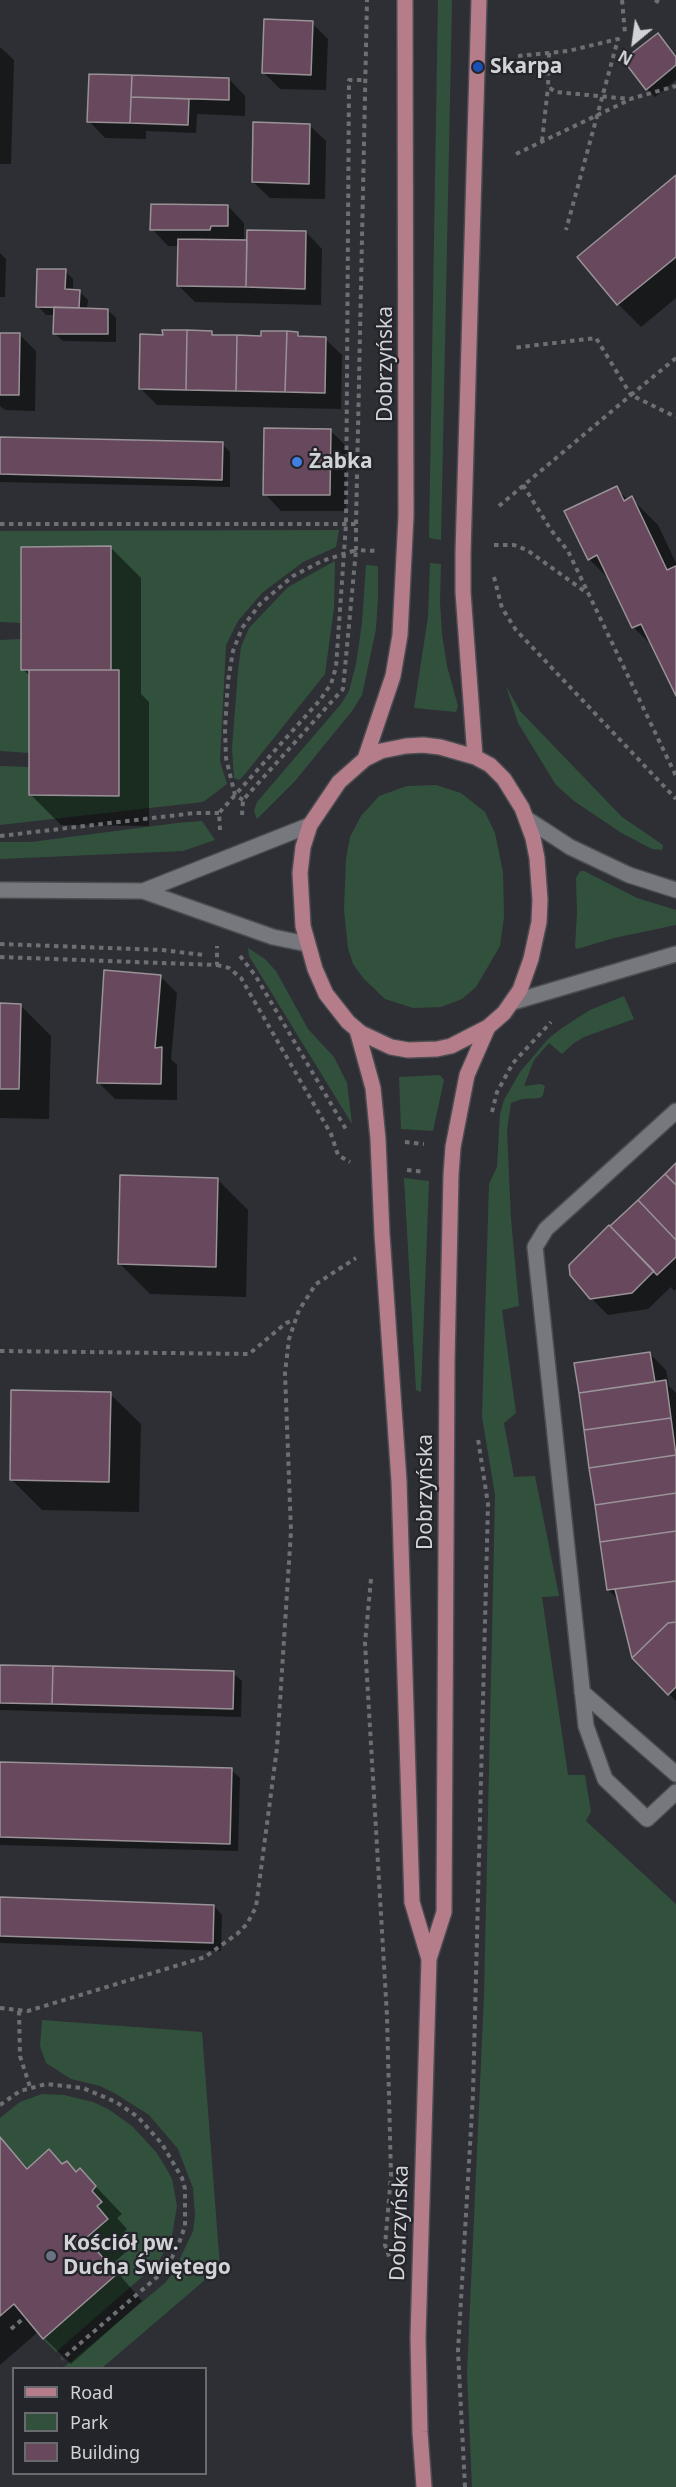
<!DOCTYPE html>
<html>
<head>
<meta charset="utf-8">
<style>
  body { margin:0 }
  #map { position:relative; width:676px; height:2487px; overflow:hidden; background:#2e2f34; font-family:"Noto Sans",sans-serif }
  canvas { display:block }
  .legend { position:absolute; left:12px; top:2367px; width:195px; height:108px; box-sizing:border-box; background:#24252a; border:2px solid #6a6b6f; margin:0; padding:8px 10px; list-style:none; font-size:18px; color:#d2d3d6 }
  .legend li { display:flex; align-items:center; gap:12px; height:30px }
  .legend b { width:30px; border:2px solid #6a6b6f }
  .north { position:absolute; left:604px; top:12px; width:60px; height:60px; -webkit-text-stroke:4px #24252a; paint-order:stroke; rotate:209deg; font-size:16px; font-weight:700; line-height:24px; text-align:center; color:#d2d3d6 }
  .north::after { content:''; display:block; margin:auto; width:21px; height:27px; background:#d2d3d6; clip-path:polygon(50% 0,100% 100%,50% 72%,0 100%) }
</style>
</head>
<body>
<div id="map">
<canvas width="676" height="2487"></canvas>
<ul class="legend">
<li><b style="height:8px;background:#b57c89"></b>Road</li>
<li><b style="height:16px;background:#32513d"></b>Park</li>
<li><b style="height:16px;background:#67485d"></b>Building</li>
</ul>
<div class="north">N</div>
</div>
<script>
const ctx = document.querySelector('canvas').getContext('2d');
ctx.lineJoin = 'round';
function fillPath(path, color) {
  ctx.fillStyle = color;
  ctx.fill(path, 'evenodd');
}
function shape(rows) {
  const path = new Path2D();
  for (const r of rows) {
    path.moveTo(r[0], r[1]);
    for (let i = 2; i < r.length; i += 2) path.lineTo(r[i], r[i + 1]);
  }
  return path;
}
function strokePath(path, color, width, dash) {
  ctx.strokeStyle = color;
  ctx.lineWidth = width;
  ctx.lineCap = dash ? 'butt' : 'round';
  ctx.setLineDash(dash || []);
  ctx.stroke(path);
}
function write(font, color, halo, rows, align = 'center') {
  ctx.font = font + ' "Noto Sans",sans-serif';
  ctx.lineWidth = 4.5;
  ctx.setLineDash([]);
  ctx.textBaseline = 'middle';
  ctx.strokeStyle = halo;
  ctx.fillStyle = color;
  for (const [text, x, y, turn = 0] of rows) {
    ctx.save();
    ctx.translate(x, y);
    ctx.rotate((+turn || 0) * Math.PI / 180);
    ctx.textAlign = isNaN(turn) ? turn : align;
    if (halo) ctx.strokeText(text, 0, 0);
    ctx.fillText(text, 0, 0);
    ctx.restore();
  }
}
fillPath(shape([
  [438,0,452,0,441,540,429,538],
  [339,530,336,547,303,562,262,593,238,621,226,645,220,761,227,784,203,802,0,825,0,766,30,767,30,795,119,795,119,670,111,670,111,547,21,547,20,623,0,622,0,531],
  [335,561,334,608,325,674,245,774,239,780,234,778,232,748,238,671,241,647,249,628,288,587],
  [430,563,441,564,440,602,442,634,447,666,458,706,456,712,414,708,428,617],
  [366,565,378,566,378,598,376,629,362,695,352,711,295,781,257,819,254,811,257,802,341,704,349,691,356,664,362,623],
  [21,639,21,669,29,670,30,753,0,751,0,640],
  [506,686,520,711,622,817,663,845,662,850,652,849,620,832,574,801,556,785,518,723],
  [436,785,461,793,485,812,495,833,503,872,504,917,500,946,476,987,462,999,441,1007,413,1008,385,999,364,979,353,964,348,948,344,910,346,859,350,837,361,816,379,796,407,786],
  [202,821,215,840,183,851,0,859,0,842,31,842,177,823],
  [580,871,584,871,637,898,676,910,676,925,614,938,577,949,575,947,577,912,576,878],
  [248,948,265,959,276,971,308,1029,334,1057,347,1083,352,1124,249,956],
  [624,996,634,1019,584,1037,574,1043,562,1054,549,1043,534,1060,524,1086,541,1084,545,1086,543,1095,540,1098,522,1099,511,1103,507,1130,511,1219,519,1306,502,1310,516,1413,504,1423,514,1477,535,1476,559,1596,542,1597,568,1775,585,1775,591,1812,586,1821,676,1904,676,2487,472,2487,467,2373,484,1996,495,1495,482,1417,489,1184,497,1167,500,1114,504,1100,520,1072,548,1039,562,1028,590,1010],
  [440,1075,444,1080,433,1131,401,1129,399,1077],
  [404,1178,429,1181,421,1392,416,1390],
  [42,2020,202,2032,220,2267,102,2368,63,2368,166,2282,174,2271,193,2231,195,2215,193,2188,178,2149,149,2115,116,2094,100,2086,71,2079,46,2063,40,2046],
  [42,2094,64,2095,93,2102,108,2109,132,2126,156,2152,165,2166,172,2179,177,2206,172,2236,158,2263,56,2352,43,2339,117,2274,86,2238,108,2219,97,2206,101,2202,92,2191,96,2186,81,2168,76,2172,67,2161,62,2164,49,2150,27,2169,0,2137,0,2118,20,2102]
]), '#32513d');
fillPath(shape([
  [312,23,328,39,326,90,280,89,263,72],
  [666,43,676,56,676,80,655,97,647,89],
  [0,47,14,60,11,164,0,164],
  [90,75,229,79,245,96,245,116,197,114,196,133,146,131,146,139,105,138,89,121],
  [309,125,326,141,325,199,270,198,253,182],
  [676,177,676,298,641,327,618,304,579,257],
  [228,206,244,223,244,241,306,232,322,249,321,305,195,302,178,285,179,246,168,246,152,229],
  [0,253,6,259,5,297,0,297],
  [65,271,73,279,73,291,79,291,88,300,87,309,108,310,116,318,116,342,63,341,54,333,55,315,46,315,38,306],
  [211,332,216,337,263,337,298,333,302,338,325,339,342,355,341,409,157,405,141,389,164,336],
  [0,334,19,334,36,351,35,411,5,410,0,406],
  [330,430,347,447,346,511,281,511,265,494],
  [0,439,222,444,230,452,230,487,0,482],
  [616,488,628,500,631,498,658,525,676,563,676,693,655,648,633,627,611,581,589,559],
  [111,548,141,578,141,694,149,702,149,826,61,825,31,795,31,677,22,669],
  [161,977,177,993,171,1059,177,1065,177,1100,115,1099,98,1082],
  [0,1005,20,1005,51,1036,49,1119,0,1118],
  [676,1165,676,1289,674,1291,671,1287,648,1309,608,1315,591,1298,570,1265],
  [217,1179,248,1210,246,1297,150,1294,120,1264],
  [650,1354,666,1370,669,1386,676,1393,676,1701,633,1657,619,1600,608,1590],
  [110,1394,141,1424,139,1512,42,1510,12,1480],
  [0,1666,233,1673,242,1681,241,1717,0,1710],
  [0,1763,231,1770,240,1778,238,1851,0,1845],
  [0,1899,214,1906,222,1915,221,1951,0,1943],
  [0,2139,29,2169,63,2165,67,2163,77,2173,80,2170,122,2214,117,2218,127,2229,123,2233,133,2246,111,2265,142,2301,71,2364,38,2332,0,2365]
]), '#0007');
const building = shape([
  [264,19,313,21,311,75,262,73,264,19],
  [658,33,676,57,676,65,646,90,623,60,658,33],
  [89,74,132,75,130,123,87,122,89,74],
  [132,75,229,78,229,100,131,97,132,75],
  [131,97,189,99,188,125,130,123,131,97],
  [253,122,310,124,309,184,252,182,253,122],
  [676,175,676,257,617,305,577,257,676,175],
  [151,204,228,205,228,226,211,226,210,230,150,230,151,204],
  [247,230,306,231,305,289,246,287,247,230],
  [178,239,247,240,246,287,177,286,178,239],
  [37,269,66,269,65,289,80,290,79,308,36,307,37,269],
  [54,307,108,309,108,334,53,334,54,307],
  [162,330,187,330,186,390,139,389,140,334,163,335,162,330],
  [187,330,212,331,212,335,237,335,236,391,186,390,187,330],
  [261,331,287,331,285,392,236,391,237,335,261,336,261,331],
  [287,331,298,332,298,336,326,337,325,393,285,392,287,331],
  [0,333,20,333,19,395,0,395,0,333],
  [264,428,331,429,330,495,263,495,264,428],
  [0,437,223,442,222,480,0,474,0,437],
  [617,486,624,501,632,496,667,570,676,566,676,696,641,624,632,628,597,555,588,560,564,511,617,486],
  [111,546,111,670,21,670,21,547,111,546],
  [29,670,119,670,119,796,29,795,29,670],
  [104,970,161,975,155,1048,162,1047,161,1084,97,1083,104,970],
  [0,1003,21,1004,19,1089,0,1089,0,1003],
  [676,1163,676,1185,665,1174,676,1163],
  [665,1174,676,1185,676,1240,638,1200,665,1174],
  [120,1175,218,1178,216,1267,118,1264,120,1175],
  [638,1200,676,1240,676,1257,657,1275,610,1226,638,1200],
  [609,1225,654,1271,632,1293,590,1299,570,1275,569,1265,609,1225],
  [650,1352,655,1382,579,1393,574,1363,650,1352],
  [666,1380,671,1418,584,1430,579,1393,666,1380],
  [11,1390,111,1392,109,1482,10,1480,11,1390],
  [671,1418,676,1455,589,1468,584,1430,671,1418],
  [676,1455,676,1493,595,1505,589,1468,676,1455],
  [676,1493,676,1531,600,1542,595,1505,676,1493],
  [676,1531,676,1581,607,1590,600,1542,676,1531],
  [676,1581,676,1622,668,1623,632,1658,615,1589,676,1581],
  [676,1622,676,1687,668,1695,632,1658,668,1623,676,1622],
  [0,1665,53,1666,52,1704,0,1703,0,1665],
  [53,1666,234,1671,233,1709,52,1704,53,1666],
  [0,1762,232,1768,230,1844,0,1837,0,1762],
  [0,1897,214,1905,213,1943,0,1936,0,1897],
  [0,2137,27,2169,49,2149,62,2164,67,2161,76,2172,80,2168,96,2186,92,2191,102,2202,97,2206,108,2219,86,2238,117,2274,43,2339,14,2304,0,2316,0,2137]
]);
fillPath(building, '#67485d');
strokePath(building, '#999397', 1.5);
const minor = shape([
  [527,819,570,847,629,875,676,890],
  [0,890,143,891,273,937,307,944],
  [143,891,310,825],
  [513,1002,676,954],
  [676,1111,546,1229,535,1247,586,1726,605,1779,647,1819,676,1792],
  [582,1692,676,1774]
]);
const major = shape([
  [423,745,440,747,475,757,490,765,504,779,522,808,533,838,537,858,540,900,539,922,531,959,520,990,504,1013,488,1027,451,1046,437,1049,408,1050,391,1047,361,1033,348,1022,326,994,315,969,303,926,300,873,303,847,310,825,339,782,365,759,381,751,406,746,423,745],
  [475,757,463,592,463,553,479,0],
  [365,759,393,676,400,635,406,516,405,0],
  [357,1030,373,1088,378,1139,382,1234,399,1481,412,1902,429,1959],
  [424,2487,420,2432,418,2338,429,1959,444,1912,447,1362,451,1175,453,1147,467,1075,488,1027]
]);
strokePath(minor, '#4b4c50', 18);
strokePath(major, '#4b4c50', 18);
strokePath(shape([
  [622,0,625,33],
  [655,0,660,3],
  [549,53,548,87,556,92,630,99,676,86],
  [518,56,568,51,618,39,566,230],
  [542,141,548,87],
  [516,154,629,100],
  [676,358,631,395,676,417],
  [523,485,551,530,568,551,676,776],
  [499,506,631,395,596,338,512,348],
  [0,524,356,524,356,550,378,551],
  [356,524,367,0],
  [494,545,514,545,527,550,587,593],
  [494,577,502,608,516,630,676,799],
  [242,815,243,800,343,689,356,550,322,561,293,576,260,604,242,628,233,651,228,681,225,729,226,758,235,795,243,800],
  [220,830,219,813,320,700,331,684,336,667,346,524,349,80,365,80],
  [0,836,195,813,219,813],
  [0,944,162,950,204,955],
  [240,956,255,975,347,1131],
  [0,957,217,965,217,946],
  [217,965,229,968,241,978,331,1134,338,1155,350,1162],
  [492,1112,497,1092,513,1063,551,1022],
  [405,1142,424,1144],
  [407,1170,424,1172],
  [0,1351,249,1354,286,1323,295,1320],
  [371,1579,365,1643,387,2016,391,2176,385,2245,390,2259],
  [0,2008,28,2011,205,1957,237,1934,247,1924,256,1907,277,1748,291,1531,285,1373,289,1339,299,1310,316,1284,356,1258],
  [19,2011,20,2056,30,2087],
  [0,2105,20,2091,46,2084,83,2088,116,2102,138,2117,162,2144,182,2178,185,2189,185,2226,177,2249,163,2272,62,2359],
  [11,2329,25,2317],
  [465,2487,458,2351,473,2094,488,1504,478,1439]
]), '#6e6f73', 4, [4.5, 4.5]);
strokePath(minor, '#77787e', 15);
strokePath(major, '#b57c89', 15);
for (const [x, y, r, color] of [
  [478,67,6,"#1a4fb4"],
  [297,462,6,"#3f7fe0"],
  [51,2256,6,"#6b7280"]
]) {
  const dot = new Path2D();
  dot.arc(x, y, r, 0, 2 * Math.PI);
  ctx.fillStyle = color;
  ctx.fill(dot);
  strokePath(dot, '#24252a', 2);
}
write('bold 21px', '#d2d3d6', '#24252a', [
  ["Skarpa",490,67],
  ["Żabka",309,462],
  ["Kościół pw.",63,2244],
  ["Ducha Świętego",63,2268]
], 'left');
write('21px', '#d2d3d6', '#24252a', [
  ["Dobrzyńska",386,364,-90],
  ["Dobrzyńska",426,1492,-90],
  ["Dobrzyńska",400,2223,-88]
]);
</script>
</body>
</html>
